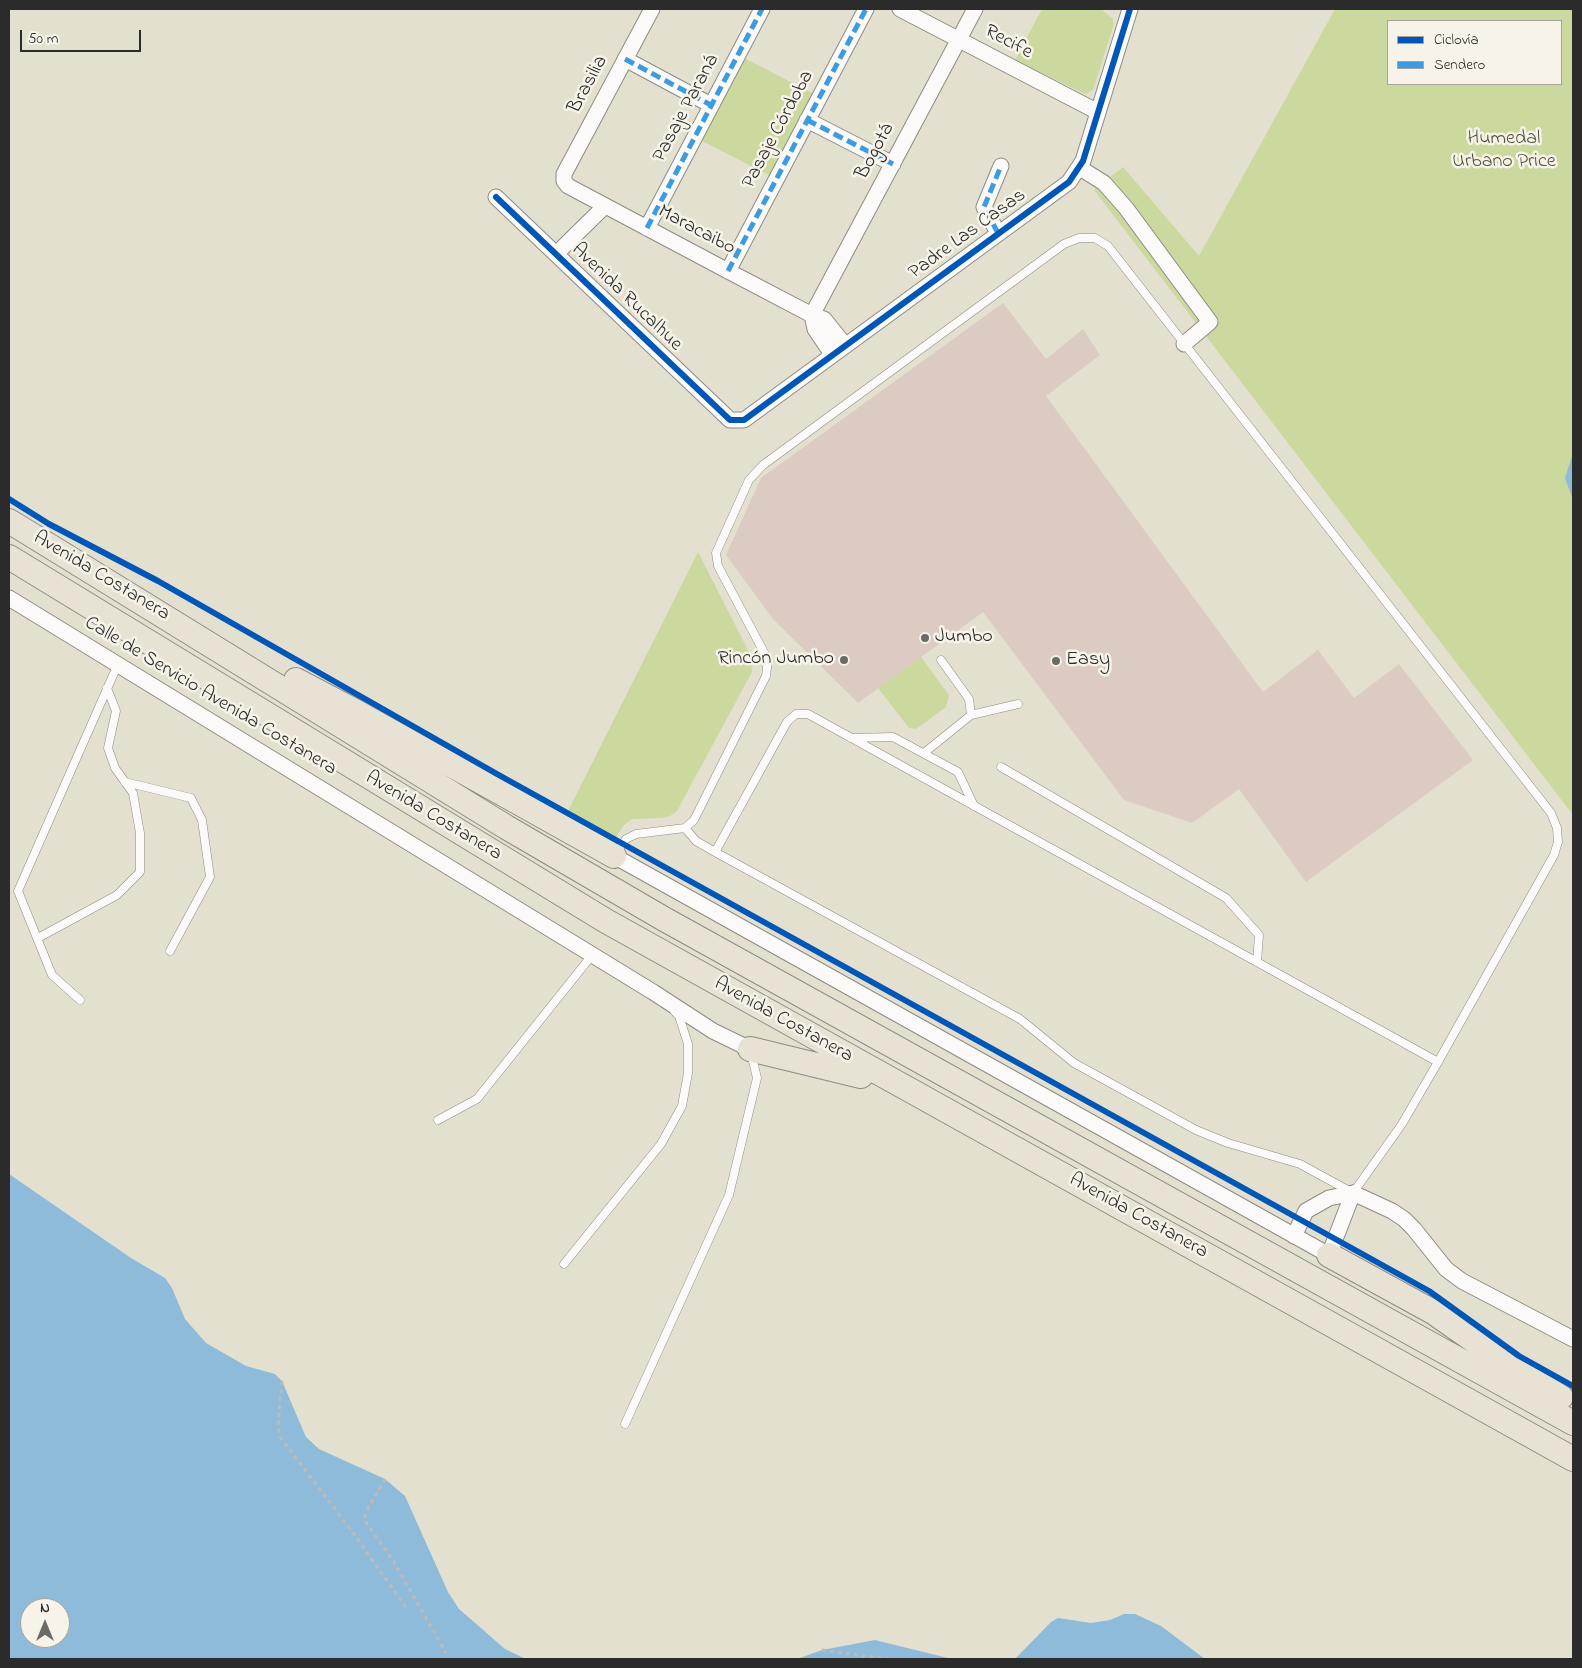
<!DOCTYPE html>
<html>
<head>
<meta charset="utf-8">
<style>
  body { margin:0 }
  #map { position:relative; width:1582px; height:1668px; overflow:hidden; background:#e4e0d0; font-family:"Indie Flower",sans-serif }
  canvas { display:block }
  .frame { position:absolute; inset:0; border:10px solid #2b2b2b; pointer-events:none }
  .legend { position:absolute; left:1387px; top:20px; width:175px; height:65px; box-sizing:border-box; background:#f7f3e8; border:1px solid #a5a39c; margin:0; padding:6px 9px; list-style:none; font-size:15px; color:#2b2b2b }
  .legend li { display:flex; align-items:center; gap:10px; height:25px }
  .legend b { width:25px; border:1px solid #a5a39c }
  .north { position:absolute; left:20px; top:1598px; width:50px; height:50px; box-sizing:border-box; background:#f7f3e8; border:1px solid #a5a39c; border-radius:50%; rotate:0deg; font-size:14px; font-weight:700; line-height:20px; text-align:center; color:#2b2b2b }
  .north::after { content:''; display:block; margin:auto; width:18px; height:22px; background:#6c6a65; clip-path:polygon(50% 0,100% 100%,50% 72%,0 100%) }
  .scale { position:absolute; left:20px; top:30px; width:121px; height:22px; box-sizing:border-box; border:2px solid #2b2b2b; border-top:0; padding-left:6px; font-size:15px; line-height:18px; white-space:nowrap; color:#2b2b2b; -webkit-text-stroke:4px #f7f3e8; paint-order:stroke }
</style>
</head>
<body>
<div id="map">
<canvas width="1582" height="1668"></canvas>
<div class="frame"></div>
<ul class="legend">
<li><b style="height:6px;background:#0057b8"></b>Ciclovía</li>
<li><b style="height:6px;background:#3d9ce1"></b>Sendero</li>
</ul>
<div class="north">N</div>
<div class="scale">50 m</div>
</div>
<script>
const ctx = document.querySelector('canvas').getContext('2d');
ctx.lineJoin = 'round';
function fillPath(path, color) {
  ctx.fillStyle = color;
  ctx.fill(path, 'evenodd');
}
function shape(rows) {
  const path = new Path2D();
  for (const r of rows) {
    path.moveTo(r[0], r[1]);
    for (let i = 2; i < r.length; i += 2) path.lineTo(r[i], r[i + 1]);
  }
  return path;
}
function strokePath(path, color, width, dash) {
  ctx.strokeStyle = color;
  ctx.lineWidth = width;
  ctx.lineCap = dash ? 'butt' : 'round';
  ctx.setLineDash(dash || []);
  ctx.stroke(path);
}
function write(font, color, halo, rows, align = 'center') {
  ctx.font = font + ' "Indie Flower",sans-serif';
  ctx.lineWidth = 5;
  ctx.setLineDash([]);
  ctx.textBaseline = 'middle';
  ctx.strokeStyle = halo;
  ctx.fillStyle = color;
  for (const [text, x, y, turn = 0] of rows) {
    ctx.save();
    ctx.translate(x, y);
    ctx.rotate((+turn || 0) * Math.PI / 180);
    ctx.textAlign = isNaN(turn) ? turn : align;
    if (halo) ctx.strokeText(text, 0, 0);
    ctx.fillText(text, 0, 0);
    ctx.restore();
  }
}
fillPath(shape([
  [1042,9,1101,9,1113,19,1113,27,1093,90,1085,94,1015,60],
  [1335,9,1573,9,1573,815,1094,190,1123,167,1199,256],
  [1388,21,1561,21,1561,84,1388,84],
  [744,58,814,94,771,176,700,140],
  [698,552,751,656,752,672,677,811,670,816,662,818,632,819,625,824,613,841,566,815],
  [921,657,949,695,946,707,916,729,909,728,878,688]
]), '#cbd89e');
fillPath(shape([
  [1573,453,1573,500,1565,478],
  [9,1174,131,1258,165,1278,172,1288,185,1319,206,1343,246,1366,275,1374,282,1381,306,1437,319,1449,385,1479,405,1496,448,1592,459,1609,505,1649,526,1659,9,1659],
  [30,1608,60,1608,60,1638,30,1638],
  [1124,1614,1135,1614,1161,1626,1205,1659,1015,1659,1051,1622,1058,1618,1091,1623,1110,1620],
  [875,1640,952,1659,797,1659,822,1650]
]), '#8fbbda');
fillPath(shape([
  [1003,303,1046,359,1083,329,1100,355,1046,396,1263,692,1318,650,1354,698,1399,664,1473,760,1306,882,1239,789,1192,823,1124,800,983,612,858,703,773,619,726,555,761,478]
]), '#dbcbc3');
const service = shape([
  [941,660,969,699,971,715],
  [851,738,893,737,958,772,974,806],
  [924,753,971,715,1018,704],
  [1001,767,1226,898,1259,935,1257,962],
  [125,782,191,798,202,820,210,877,170,951],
  [715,852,787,722,796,714,808,714,1438,1062],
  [616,853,626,839,636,834,685,828,694,820,766,676,768,660,718,566,716,553,749,480,763,465,1064,244,1079,238,1095,238,1108,246,1551,813,1557,828,1558,842,1554,855,1438,1062,1402,1124,1353,1193,1300,1164,1228,1143,1196,1130,1074,1063,1020,1019,715,852,696,841,685,828],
  [38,938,117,895,140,872,140,833,133,793,115,768,108,748,116,711,107,688],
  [80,1000,52,975,18,891,118,664],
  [438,1120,477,1099,593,954],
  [564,1264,661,1144,682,1106,688,1073,688,1044,679,1016,675,1012],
  [625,1424,729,1195,757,1078,751,1053]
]);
const minor = shape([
  [652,9,564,174,564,181,568,186,728,271,812,315,824,319,845,345],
  [900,9,1098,112],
  [625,59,711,105],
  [807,120,893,164],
  [1080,168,1104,183,1126,208,1210,322,1184,344],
  [496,197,730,420,744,420,1069,182,1083,161,1130,9],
  [647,228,762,9],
  [998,233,984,207,1001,166],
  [556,254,605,206],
  [728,271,866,9],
  [812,315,975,9],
  [812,315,815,329,832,354],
  [9,598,653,992,713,1031,750,1049],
  [614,856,1329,1255,1353,1193],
  [1294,1236,1306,1211,1329,1198,1353,1193,1392,1211,1404,1219,1414,1229,1446,1269,1462,1281,1573,1339]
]);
const primary = shape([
  [9,521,506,827,664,919,1573,1423],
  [9,557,606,921,1573,1459],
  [296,680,353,710,614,856],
  [750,1049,861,1076],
  [1329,1255,1433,1312,1519,1372,1561,1397]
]);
strokePath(service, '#8d8b84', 9);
strokePath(minor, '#8d8b84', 17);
strokePath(primary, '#8d8b84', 26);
strokePath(shape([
  [282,1381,278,1426,280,1437,351,1530,407,1609],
  [385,1479,365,1514,365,1521,394,1562,446,1653],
  [822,1650,888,1659]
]), '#bcbbb9', 3, [4, 4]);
strokePath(service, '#fbfaf8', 8);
strokePath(minor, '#fbfaf8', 15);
strokePath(primary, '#e8e2d5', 24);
strokePath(shape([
  [625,59,711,105],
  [807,120,893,164],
  [647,228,762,9],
  [998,233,984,207,1001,166],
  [728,271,866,9]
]), '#3d9ce1', 5, [10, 5]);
strokePath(shape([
  [496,197,730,420,744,420,1069,182,1083,161,1130,9],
  [9,499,49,524,158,581,497,774,1429,1291,1519,1356,1573,1386]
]), '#0057b8', 6);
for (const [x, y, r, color] of [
  [925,638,5,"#6c6a65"],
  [844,660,5,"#6c6a65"],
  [1056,661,5,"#6c6a65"]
]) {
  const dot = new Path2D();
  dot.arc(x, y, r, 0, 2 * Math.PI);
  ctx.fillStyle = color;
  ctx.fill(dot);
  strokePath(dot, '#f7f3e8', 2);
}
write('20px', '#2b2b2b', '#f7f3e8', [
  ["Recife",1008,43,28],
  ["Brasilia",589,85,-62],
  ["Pasaje Paraná",687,109,-62],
  ["Pasaje Córdoba",779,130,-62],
  ["Bogotá",876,152,-62],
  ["Maracaibo",696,231,28],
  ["Padre Las Casas",968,235,-36],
  ["Avenida Rucalhue",626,298,44],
  ["Avenida Costanera",101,577,31],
  ["Calle de Servicio Avenida Costanera",210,697,31],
  ["Avenida Costanera",433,817,31],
  ["Avenida Costanera",783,1021,29],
  ["Avenida Costanera",1138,1217,29]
]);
write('20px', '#4e543e', '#f7f3e8', [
  ["Humedal",1504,140],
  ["Urbano Price",1504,163]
]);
write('20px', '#2b2b2b', '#f7f3e8', [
  ["Jumbo",935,638],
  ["Rincón Jumbo",834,660,"right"],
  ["Easy",1066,661]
], 'left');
</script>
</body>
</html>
